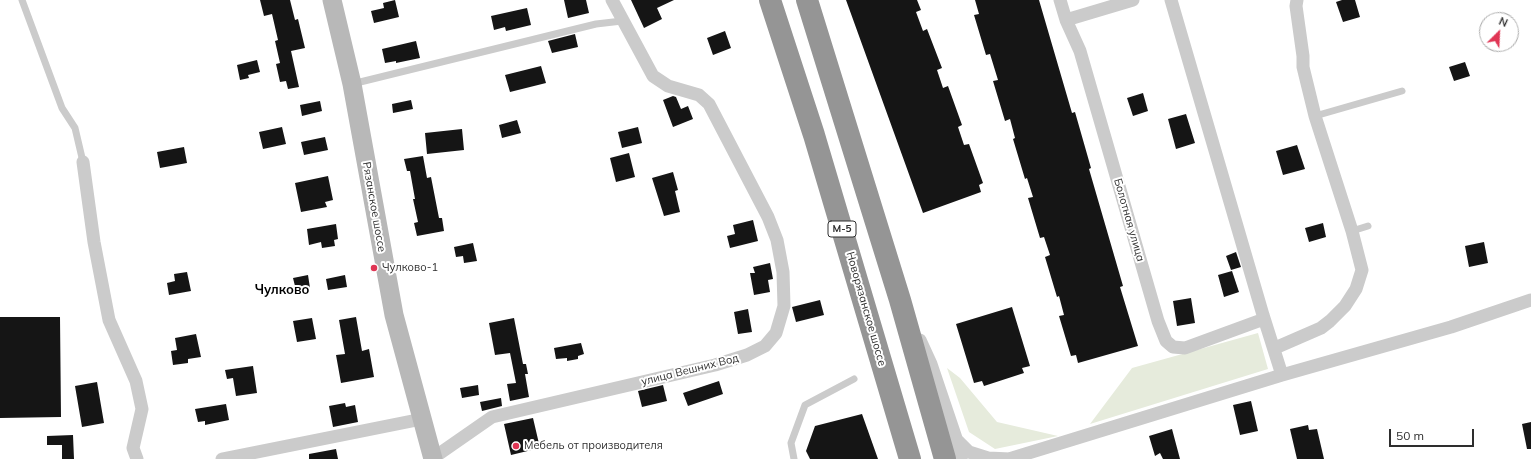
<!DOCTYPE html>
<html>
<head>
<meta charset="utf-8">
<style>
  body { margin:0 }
  #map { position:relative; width:1531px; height:459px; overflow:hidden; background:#fff; font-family:Mulish,sans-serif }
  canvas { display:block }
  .north { position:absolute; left:1479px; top:12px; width:40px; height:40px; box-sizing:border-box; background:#fff; border:1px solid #ababab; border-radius:50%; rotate:24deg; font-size:11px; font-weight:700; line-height:16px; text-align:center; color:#2e2e2e }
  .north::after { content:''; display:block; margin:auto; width:14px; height:18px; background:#e03554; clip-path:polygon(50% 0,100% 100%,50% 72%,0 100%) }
  .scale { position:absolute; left:1389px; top:429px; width:85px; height:18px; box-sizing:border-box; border:2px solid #2e2e2e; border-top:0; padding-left:5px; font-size:12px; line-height:14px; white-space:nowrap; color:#2e2e2e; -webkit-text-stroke:3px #fff; paint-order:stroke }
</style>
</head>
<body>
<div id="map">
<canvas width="1531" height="459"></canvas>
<div class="north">N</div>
<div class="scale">50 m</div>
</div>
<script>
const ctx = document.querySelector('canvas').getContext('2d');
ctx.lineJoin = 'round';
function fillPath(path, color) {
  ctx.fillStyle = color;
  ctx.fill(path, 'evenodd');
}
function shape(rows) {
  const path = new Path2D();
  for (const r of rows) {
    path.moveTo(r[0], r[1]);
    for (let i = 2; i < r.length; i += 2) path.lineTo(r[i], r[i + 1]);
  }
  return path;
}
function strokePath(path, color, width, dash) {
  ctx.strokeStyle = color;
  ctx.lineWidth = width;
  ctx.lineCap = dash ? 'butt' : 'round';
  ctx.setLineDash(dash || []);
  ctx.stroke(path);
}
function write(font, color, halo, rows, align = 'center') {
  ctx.font = font + ' Mulish,sans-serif';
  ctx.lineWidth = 4;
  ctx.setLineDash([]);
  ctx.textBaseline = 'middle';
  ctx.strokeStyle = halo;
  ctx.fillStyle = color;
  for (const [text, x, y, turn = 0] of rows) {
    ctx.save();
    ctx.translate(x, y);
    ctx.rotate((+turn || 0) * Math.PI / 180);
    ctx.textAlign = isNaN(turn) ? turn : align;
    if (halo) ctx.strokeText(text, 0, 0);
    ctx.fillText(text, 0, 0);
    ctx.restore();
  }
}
fillPath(shape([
  [1258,333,1268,369,1090,424,1132,368],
  [947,368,960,378,997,422,1058,436,995,449,969,432]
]), '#e6ebdc');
fillPath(shape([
  [260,0,290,0,295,20,298,19,305,48,291,51,299,87,288,89,286,81,280,82,276,64,280,63,275,41,278,40,272,14,264,16],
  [395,0,399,17,374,23,371,11,384,8,383,3],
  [564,0,586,0,589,13,568,18],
  [631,0,674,0,657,8,662,19,644,28],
  [846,0,917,0,921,10,916,12,923,31,927,29,942,68,937,70,943,88,948,86,962,125,958,127,964,145,969,144,983,183,979,185,981,192,923,213],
  [975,0,1039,0,1072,113,1075,112,1091,168,1089,169,1123,286,1120,287,1138,346,1078,363,1076,355,1071,356,1059,316,1064,315,1059,296,1057,297,1045,257,1050,255,1044,237,1040,238,1028,198,1033,197,1027,178,1025,179,1013,139,1015,138,1010,119,1005,121,993,81,998,80,990,54,986,55,974,15,979,14],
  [1342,0,1355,0,1360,17,1343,22,1336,2],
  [527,8,531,25,506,31,505,27,494,30,491,16],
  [725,31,731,48,713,55,707,38],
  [575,34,578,47,552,53,548,41],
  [416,41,420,58,396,63,396,61,385,63,382,49],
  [257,60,260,72,248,75,249,78,240,80,237,65],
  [1465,62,1470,76,1454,81,1449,67],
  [541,66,546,83,510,92,505,75],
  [1143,93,1148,111,1133,116,1127,98],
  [673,96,676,97,681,109,688,106,693,119,673,127,663,100],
  [411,100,413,109,393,113,392,104],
  [320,101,322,111,302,116,300,105],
  [1186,114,1195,143,1176,149,1168,119],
  [517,120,521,133,502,138,499,125],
  [282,127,286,144,263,149,259,132],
  [638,127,642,143,622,148,618,132],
  [462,129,464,150,427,154,425,133],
  [325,137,328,150,304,155,301,142],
  [1297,145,1305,169,1283,175,1276,151],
  [184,147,187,163,160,168,157,152],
  [629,153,635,177,616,182,610,158],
  [423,156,427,178,431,177,439,218,442,218,444,231,417,236,414,223,418,222,413,199,415,199,410,171,407,171,404,159],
  [673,172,678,190,675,191,680,212,664,216,652,178],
  [328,176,333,200,325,202,327,207,301,212,295,183],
  [753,220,758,241,730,248,727,236,735,234,733,225],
  [1323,223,1326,237,1309,242,1305,228],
  [336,224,338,239,334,240,335,246,322,248,321,242,309,245,307,229],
  [1484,242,1488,263,1469,267,1465,246],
  [473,243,477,261,464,263,463,256,456,257,454,247],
  [1236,252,1241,267,1231,270,1226,256],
  [770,263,773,279,768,280,770,292,754,295,750,273,755,273,753,267],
  [1232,271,1239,292,1224,297,1218,275],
  [187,272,191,291,169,295,167,283,175,281,174,274],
  [308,275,310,288,296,290,293,278],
  [345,275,347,287,328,290,326,279],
  [1191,298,1195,323,1177,326,1173,301],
  [820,300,824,315,796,322,792,307],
  [1012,307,1030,366,1022,368,1024,373,984,386,982,381,974,383,956,324],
  [748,309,752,332,738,334,734,312],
  [0,317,60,317,61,417,0,418],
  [356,317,362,351,369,349,374,377,341,383,336,355,345,354,339,320],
  [312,318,316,339,297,342,293,321],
  [514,318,523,364,526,364,528,374,525,374,529,397,510,401,507,384,516,383,510,353,495,355,489,323],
  [196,334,201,357,188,359,188,363,173,365,171,351,177,350,175,338],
  [581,343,584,354,578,356,578,359,567,361,567,358,556,359,554,348],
  [253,366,257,393,236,396,233,378,227,379,225,370],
  [719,381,723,394,688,406,683,393],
  [97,382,104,423,82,427,75,386],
  [478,385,479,395,462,398,460,388],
  [663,385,667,401,642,407,638,391],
  [501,398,502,406,482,411,480,402],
  [1251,401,1258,431,1240,435,1233,405],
  [345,403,346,407,355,405,358,422,333,427,329,406],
  [226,404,229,420,205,425,205,421,198,422,195,409],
  [862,414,878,459,810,459,806,451,815,426],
  [533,418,540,448,511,455,504,424],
  [1531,422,1531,449,1527,449,1522,424],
  [1308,425,1309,430,1317,429,1324,459,1297,459,1290,429],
  [1172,429,1180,459,1163,459,1160,453,1155,456,1149,436],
  [73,435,74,459,62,459,62,445,47,445,47,436],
  [336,449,338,459,309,459,309,454]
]), '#151515');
strokePath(shape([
  [22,0,62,108,75,128,83,162],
  [352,84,596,24,622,21],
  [1315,116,1402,91],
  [1352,231,1368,226],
  [794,459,791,443,805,405,854,379]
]), '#cbcbcb', 7);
strokePath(shape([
  [1060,0,1066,20,1080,51,1158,321,1166,341,1173,347,1185,348,1264,319],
  [1171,0,1263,315,1282,375],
  [1066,20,1133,0],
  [83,162,94,242,109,320,136,381,142,409,133,448,137,459],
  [920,340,931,364,956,438,961,459],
  [1275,348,1321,328,1330,321,1345,306,1356,289,1362,270,1352,231,1315,116,1303,67,1303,56,1296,6,1297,0],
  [956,439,969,452,988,458,1010,459],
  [433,458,492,417,715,365,747,355,765,346,776,333,784,306,783,272,777,240,768,217,709,104,699,95,668,86,653,76,612,0],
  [222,459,422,419],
  [1009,459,1282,375,1451,327,1531,300]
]), '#cbcbcb', 13);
strokePath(shape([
  [332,0,352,84,394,315,433,459]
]), '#b8b8b8', 19);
strokePath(shape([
  [770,0,814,135,910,459],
  [807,0,900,300,945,459]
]), '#959595', 22);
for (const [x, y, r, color] of [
  [374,268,4,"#e03554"],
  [516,446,4,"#e03554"]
]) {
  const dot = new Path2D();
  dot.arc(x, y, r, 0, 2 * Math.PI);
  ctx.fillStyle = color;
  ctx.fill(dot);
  strokePath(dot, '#fff', 1.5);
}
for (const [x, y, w] of [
  [842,229,28]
]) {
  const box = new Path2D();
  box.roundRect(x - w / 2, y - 8, w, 16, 3);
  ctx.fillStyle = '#fff';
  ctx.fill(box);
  strokePath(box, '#2e2e2e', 1);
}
write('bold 10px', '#2e2e2e', null, [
  ["М-5",842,229]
]);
write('11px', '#2e2e2e', '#fff', [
  ["Рязанское шоссе",374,207,80],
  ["Болотная улица",1129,220,74],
  ["Новорязанское шоссе",866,309,74],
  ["улица Вешних Вод",690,370,-14]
]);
write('11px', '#2e2e2e', '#fff', [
  ["Чулково-1",382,268],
  ["Мебель от производителя",524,446]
], 'left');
write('bold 13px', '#000', '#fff', [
  ["Чулково",282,290]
]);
</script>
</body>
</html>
